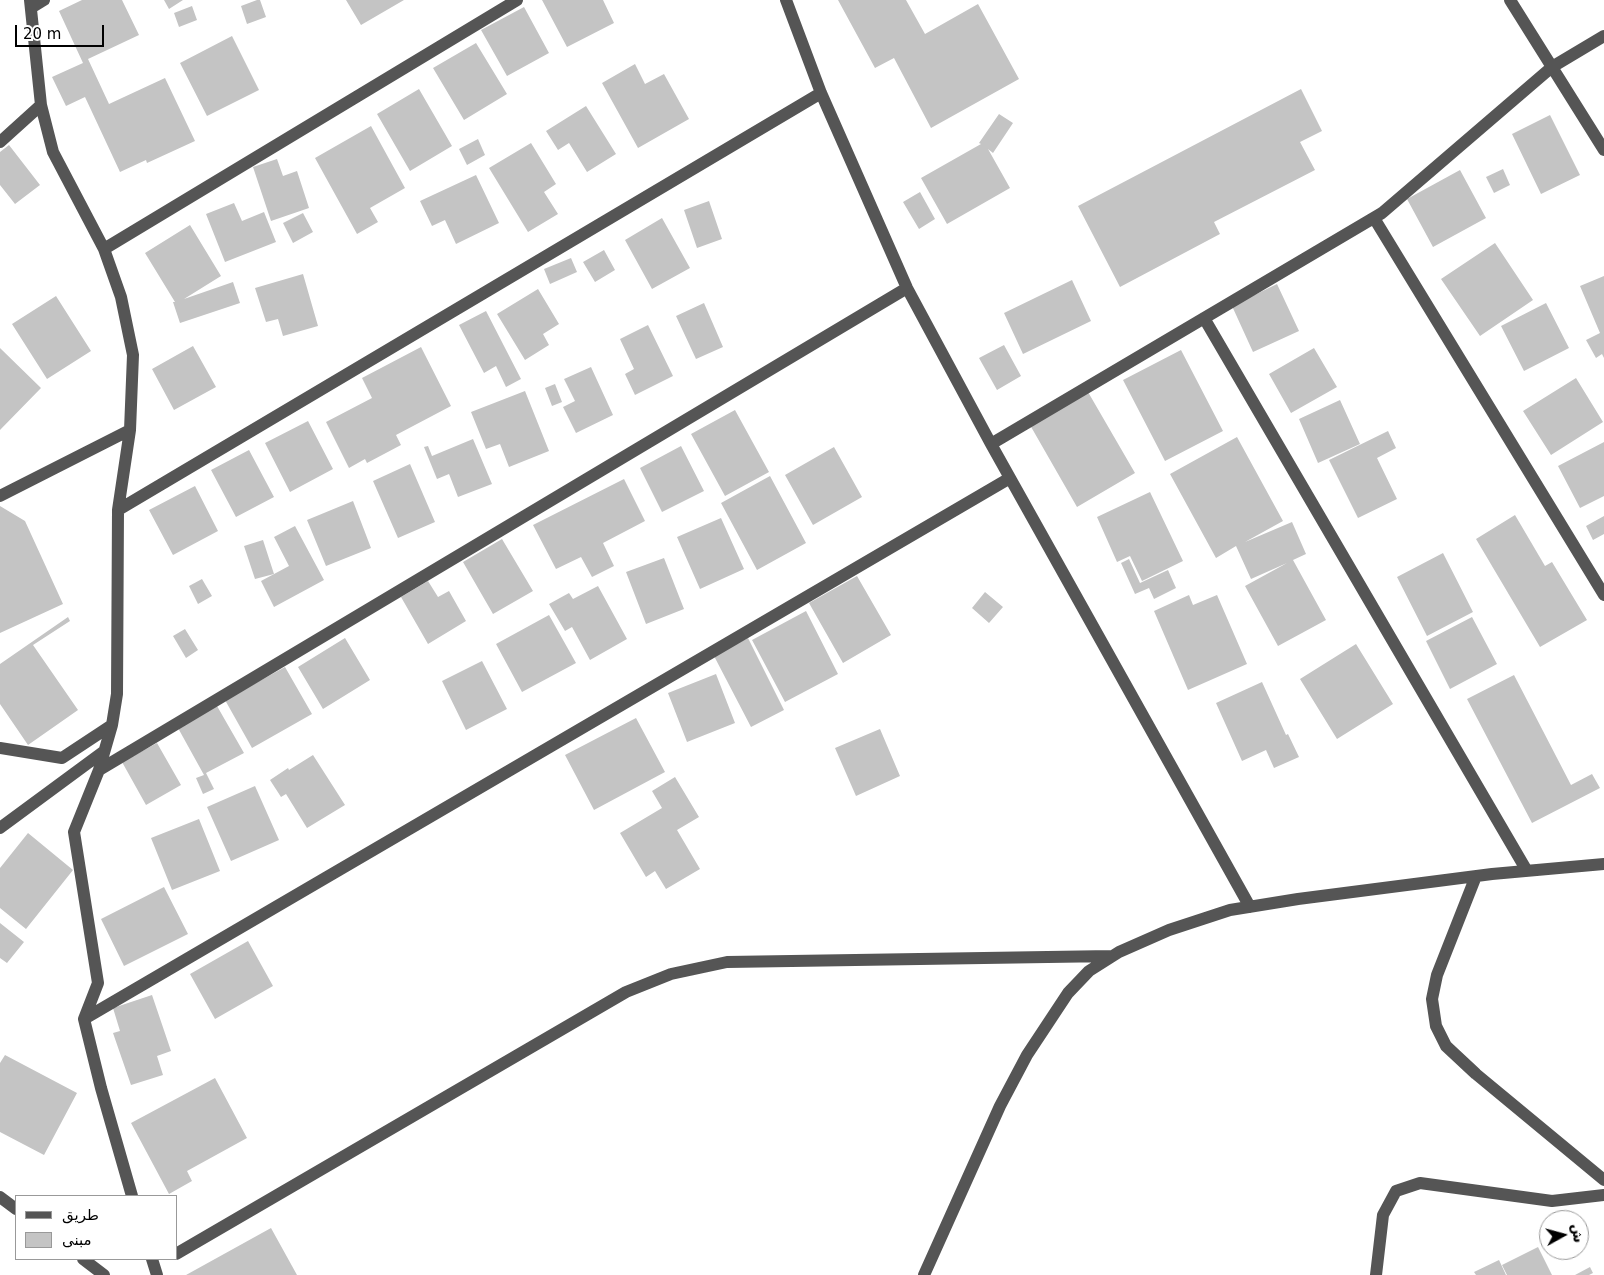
<!DOCTYPE html>
<html>
<head>
<meta charset="utf-8">
<style>
  body { margin:0 }
  #map { position:relative; width:1604px; height:1275px; overflow:hidden; background:#fff; font-family:"DejaVu Sans","Noto Naskh Arabic",sans-serif }
  canvas { display:block }
  .legend { position:absolute; left:15px; top:1195px; width:162px; height:65px; box-sizing:border-box; background:#fff; border:1px solid #999; margin:0; padding:6px 9px; list-style:none; font-size:15px; color:#000 }
  .legend li { display:flex; align-items:center; gap:10px; height:25px }
  .legend b { width:25px; border:1px solid #999 }
  .north { position:absolute; left:1539px; top:1210px; width:50px; height:50px; box-sizing:border-box; background:#fff; border:1px solid #999; border-radius:50%; rotate:83deg; font-size:14px; font-weight:700; line-height:20px; text-align:center; color:#000 }
  .north::after { content:''; display:block; margin:auto; width:18px; height:22px; background:#000; clip-path:polygon(50% 0,100% 100%,50% 72%,0 100%) }
  .scale { position:absolute; left:15px; top:25px; width:89px; height:22px; box-sizing:border-box; border:2px solid #000; border-top:0; padding-left:6px; font-size:15px; line-height:18px; white-space:nowrap; color:#000; -webkit-text-stroke:4px #fff; paint-order:stroke }
</style>
</head>
<body>
<div id="map">
<canvas width="1604" height="1275"></canvas>
<ul class="legend">
<li><b style="height:6px;background:#555"></b>طريق</li>
<li><b style="height:14px;background:#c4c4c4"></b>مبنى</li>
</ul>
<div class="north">ش</div>
<div class="scale">20 m</div>
</div>
<script>
const ctx = document.querySelector('canvas').getContext('2d');
ctx.lineJoin = 'round';
function fillPath(path, color) {
  ctx.fillStyle = color;
  ctx.fill(path, 'evenodd');
}
function shape(rows) {
  const path = new Path2D();
  for (const r of rows) {
    path.moveTo(r[0], r[1]);
    for (let i = 2; i < r.length; i += 2) path.lineTo(r[i], r[i + 1]);
  }
  return path;
}
function strokePath(path, color, width, dash) {
  ctx.strokeStyle = color;
  ctx.lineWidth = width;
  ctx.lineCap = dash ? 'butt' : 'round';
  ctx.setLineDash(dash || []);
  ctx.stroke(path);
}
fillPath(shape([
  [82,0,122,0,139,35,88,59,109,104,165,78,195,141,147,163,146,160,120,172,85,97,66,106,52,77,83,63,59,11],
  [164,0,183,0,169,9],
  [257,0,260,0,266,17,247,24,241,6],
  [346,0,404,0,361,25],
  [542,0,603,0,614,23,567,47],
  [838,0,906,0,925,34,978,4,1019,79,931,128,894,58,875,68],
  [192,6,197,20,179,27,174,13],
  [524,7,549,53,507,76,481,30],
  [232,36,259,90,207,116,180,63],
  [476,43,507,94,464,120,433,68],
  [635,64,645,84,664,74,689,119,638,148,602,83],
  [419,89,452,146,410,171,377,114],
  [1301,89,1322,131,1300,142,1315,170,1214,222,1220,234,1120,287,1078,206],
  [586,106,616,154,587,172,569,143,558,150,546,131],
  [999,114,1013,123,993,153,988,149,1010,188,947,224,921,178,981,144,979,143],
  [1550,115,1580,175,1541,194,1512,134],
  [371,126,405,188,370,208,378,222,357,234,315,158],
  [478,139,485,155,467,165,459,149],
  [531,143,556,184,544,192,558,214,528,232,489,168],
  [9,145,40,185,15,204,0,185,0,152],
  [277,159,283,176,297,171,309,208,271,221,253,167],
  [1503,169,1510,185,1494,193,1486,177],
  [1460,170,1486,218,1433,247,1407,199],
  [476,175,499,223,456,244,445,220,432,226,420,201],
  [920,192,935,219,919,229,903,202],
  [709,201,722,239,697,248,684,210],
  [234,203,242,221,264,212,276,242,225,262,206,214],
  [303,213,313,232,293,243,283,223],
  [662,218,690,268,652,289,625,240],
  [190,225,221,276,184,299,233,282,240,303,180,323,173,302,175,302,145,253],
  [1495,243,1533,300,1480,336,1441,279],
  [604,250,615,270,595,282,583,262],
  [571,258,577,272,550,284,544,269],
  [303,274,318,326,283,336,278,319,266,322,255,288],
  [1604,276,1604,358,1602,354,1596,358,1586,340,1600,333,1580,286],
  [1072,280,1091,321,1023,354,1004,313],
  [1277,284,1299,331,1253,352,1232,306],
  [538,289,559,324,543,334,549,345,525,360,497,314],
  [56,296,91,351,47,379,12,324],
  [704,303,723,347,696,359,676,316],
  [1546,303,1569,348,1524,371,1501,326],
  [486,311,521,379,506,387,496,366,484,373,459,325],
  [648,325,673,376,635,395,625,374,634,369,620,339],
  [1004,345,1021,376,997,390,979,358],
  [193,346,216,387,174,410,152,369],
  [421,347,451,406,396,435,401,445,367,463,365,459,349,468,326,422,372,398,362,378],
  [0,348,41,388,0,430],
  [1314,348,1337,387,1291,413,1269,374],
  [1181,350,1223,431,1165,461,1123,380],
  [591,367,613,415,576,433,563,407,575,401,564,379],
  [1576,378,1603,422,1551,455,1523,411],
  [555,384,562,402,552,406,545,388],
  [525,391,549,451,509,467,500,444,486,449,471,412],
  [1088,392,1135,473,1077,507,1030,425],
  [1340,400,1360,444,1318,463,1299,419],
  [735,410,769,472,725,496,691,434],
  [308,421,333,469,290,492,265,443],
  [1388,431,1396,448,1377,458,1397,499,1358,518,1329,460],
  [1237,437,1283,521,1245,542,1292,522,1306,554,1293,560,1326,620,1278,646,1245,586,1287,563,1251,579,1236,546,1216,558,1170,474],
  [473,439,492,484,458,497,449,474,437,479,424,447,428,446,432,456],
  [1604,442,1604,496,1580,508,1558,466],
  [681,446,704,491,662,512,640,468],
  [834,447,862,497,813,525,785,475],
  [249,450,274,497,236,517,211,470],
  [410,464,435,522,398,538,373,481],
  [770,476,806,543,757,570,721,503],
  [624,479,645,521,603,543,614,566,592,577,581,557,556,569,533,525],
  [195,486,218,531,173,555,149,510],
  [1150,492,1183,561,1142,581,1130,556,1117,562,1097,517],
  [353,501,371,548,326,566,307,520],
  [0,506,25,521,63,604,0,633],
  [1515,515,1545,566,1552,562,1587,620,1540,647,1476,539],
  [1604,516,1604,534,1593,540,1586,526],
  [721,518,744,569,700,589,677,537],
  [295,526,324,580,274,607,261,581,289,566,274,537],
  [502,539,533,591,493,614,463,562],
  [263,540,274,574,255,579,244,546],
  [1443,553,1473,612,1427,636,1397,577],
  [664,558,684,609,646,624,626,572],
  [1129,559,1140,583,1168,570,1176,588,1154,599,1149,588,1135,594,1121,563],
  [857,576,891,635,843,663,809,603],
  [202,579,212,596,198,604,189,586],
  [428,581,438,597,449,591,466,621,428,644,401,597],
  [598,586,627,639,590,660,572,627,565,631,549,604,569,593,573,599],
  [985,592,1003,607,989,623,972,608],
  [1189,595,1193,605,1217,595,1247,664,1188,690,1154,611],
  [806,611,838,674,785,702,752,640],
  [549,615,576,663,522,692,496,644],
  [68,617,70,621,33,645,78,710,28,745,0,704,0,664],
  [1472,617,1497,664,1450,689,1426,641],
  [185,629,198,650,186,658,173,636],
  [345,638,370,680,323,709,298,667],
  [748,638,784,710,751,727,714,656],
  [1356,644,1393,704,1337,739,1300,679],
  [482,661,507,709,466,730,442,681],
  [285,667,312,714,252,748,225,700],
  [716,674,735,723,687,742,668,693],
  [1514,675,1571,785,1592,774,1600,788,1532,823,1467,699],
  [1262,682,1286,735,1288,734,1299,757,1274,768,1266,750,1242,761,1216,703],
  [217,706,244,753,206,773,214,789,203,794,196,778,204,775,178,728],
  [636,718,665,772,594,810,565,755],
  [880,729,900,776,856,796,835,748],
  [157,743,181,785,146,805,122,762],
  [313,755,345,805,307,828,286,794,281,797,270,780,288,768,289,770],
  [675,777,699,817,677,830,700,869,666,889,655,871,646,877,620,833,662,808,652,791],
  [255,786,279,840,231,861,207,807],
  [199,819,220,871,172,890,151,838],
  [28,833,73,870,26,929,0,908,0,868],
  [164,887,188,934,124,966,101,919],
  [0,923,24,942,7,963,0,958],
  [248,941,273,986,215,1019,190,974],
  [152,995,171,1051,157,1056,163,1075,131,1085,113,1033,120,1031,113,1008],
  [5,1055,77,1093,44,1155,0,1132,0,1063],
  [215,1078,247,1138,187,1171,192,1181,169,1194,131,1123],
  [271,1228,297,1275,186,1275],
  [1538,1247,1552,1275,1507,1275,1502,1265],
  [1499,1260,1506,1275,1476,1275,1474,1272],
  [1590,1267,1593,1273,1589,1275,1575,1275]
]), '#c4c4c4');
strokePath(shape([
  [30,0,41,105,53,152,104,249,121,297,133,355,130,430,118,510,117,694,112,725,99,770,74,832,98,983,84,1019,101,1088,132,1196],
  [786,0,821,93,907,288,991,444,1250,907],
  [1510,0,1604,150],
  [31,8,44,0],
  [0,142,41,105],
  [1374,218,1604,595],
  [104,249,517,0],
  [1204,318,1527,871],
  [991,444,1382,213,1552,67,1604,36],
  [0,496,130,430],
  [118,510,821,93],
  [0,748,62,758,112,725],
  [99,770,907,288],
  [0,828,103,752],
  [1476,876,1437,975,1432,999,1436,1026,1446,1046,1476,1074,1604,1180],
  [84,1019,1010,478],
  [0,1197,16,1209],
  [176,1254,626,992,671,974,727,962,1112,956],
  [83,1259,104,1275],
  [152,1259,157,1275],
  [924,1275,1000,1106,1027,1055,1068,993,1089,971,1119,952,1169,930,1230,910,1298,899,1492,874,1604,864],
  [1376,1275,1383,1215,1396,1191,1420,1183,1552,1201,1604,1195]
]), '#555', 12);
</script>
</body>
</html>
